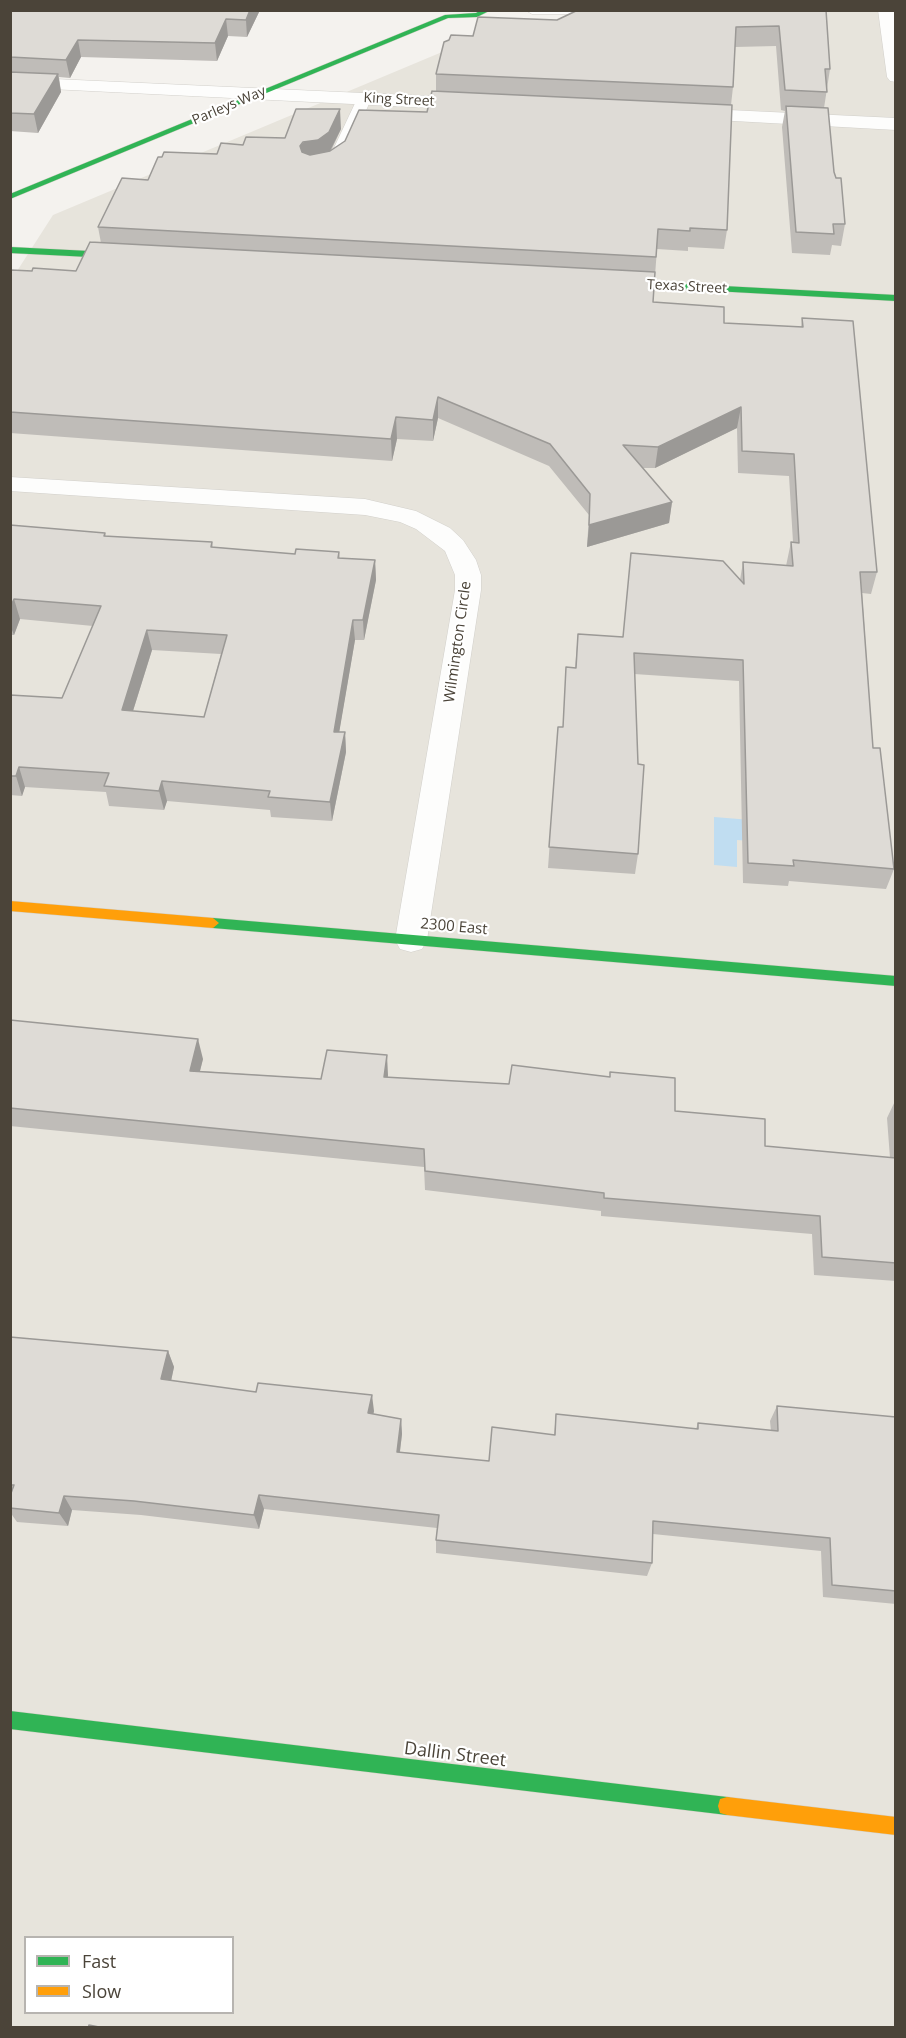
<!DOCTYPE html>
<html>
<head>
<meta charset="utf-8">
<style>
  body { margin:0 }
  #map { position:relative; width:906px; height:2038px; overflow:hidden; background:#f4f2ee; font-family:"Open Sans",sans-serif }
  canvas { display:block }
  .frame { position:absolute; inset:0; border:12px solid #4b4439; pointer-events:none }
  .legend { position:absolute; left:24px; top:1936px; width:210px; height:78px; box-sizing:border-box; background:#fff; border:2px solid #b7b4b0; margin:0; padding:8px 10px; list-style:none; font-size:18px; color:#4b4439 }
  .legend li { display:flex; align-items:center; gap:12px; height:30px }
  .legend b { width:30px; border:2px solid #b7b4b0 }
</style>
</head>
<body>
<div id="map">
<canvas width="906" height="2038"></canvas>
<div class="frame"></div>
<ul class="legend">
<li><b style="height:8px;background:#30b455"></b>Fast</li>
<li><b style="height:8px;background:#ff9f0a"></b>Slow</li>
</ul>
</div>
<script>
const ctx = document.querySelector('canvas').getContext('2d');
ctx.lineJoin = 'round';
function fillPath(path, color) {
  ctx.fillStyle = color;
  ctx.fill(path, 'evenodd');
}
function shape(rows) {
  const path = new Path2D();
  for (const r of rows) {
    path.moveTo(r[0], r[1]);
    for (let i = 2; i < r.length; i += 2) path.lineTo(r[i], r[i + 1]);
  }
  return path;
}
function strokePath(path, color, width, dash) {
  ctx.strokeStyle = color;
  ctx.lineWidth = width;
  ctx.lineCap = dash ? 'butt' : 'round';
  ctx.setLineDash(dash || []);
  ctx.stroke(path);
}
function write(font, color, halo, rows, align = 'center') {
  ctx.font = font + ' "Open Sans",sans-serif';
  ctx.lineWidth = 4.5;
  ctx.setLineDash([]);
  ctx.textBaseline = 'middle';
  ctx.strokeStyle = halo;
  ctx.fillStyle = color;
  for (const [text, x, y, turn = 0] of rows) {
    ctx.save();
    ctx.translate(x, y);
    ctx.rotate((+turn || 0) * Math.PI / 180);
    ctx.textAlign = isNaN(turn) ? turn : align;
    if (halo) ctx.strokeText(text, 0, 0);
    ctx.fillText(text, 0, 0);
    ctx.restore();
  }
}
fillPath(shape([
  [727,11,895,11,895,2027,11,2027,10,282,53,215,485,34],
  [26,1938,232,1938,232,2012,26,2012]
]), '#e7e4dc');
fillPath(shape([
  [714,817,776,822,777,843,737,840,737,867,714,865]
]), '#c0ddf1');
const lane = shape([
  [525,10,583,10,576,14,532,14,525,10],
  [364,95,371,99,347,155,327,168,315,168,313,165,315,162,332,152,357,99,364,95]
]);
const street = shape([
  [878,10,894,10,896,82,890,81,887,77,878,10],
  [10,77,473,98,479,100,482,104,479,108,473,110,10,87,10,77],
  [687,108,896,118,896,130,680,118,678,114,680,110,687,108],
  [10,477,365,499,416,511,450,528,463,540,476,560,481,575,481,590,427,940,422,949,411,952,400,949,395,940,455,590,455,575,445,551,416,529,400,522,365,515,10,491,10,477]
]);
const fast = shape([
  [481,10,491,10,477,17,448,18,10,199,10,194,445,15,476,13,481,10],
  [10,247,129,253,133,256,129,259,10,253,10,247],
  [608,280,896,295,896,301,605,285,605,281,608,280],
  [213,918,896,976,896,986,213,928,207,923,213,918],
  [10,1711,727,1797,734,1799,736,1806,734,1813,727,1815,10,1729,10,1711]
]);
const slow = shape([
  [10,901,213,918,219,923,213,928,10,911,10,901],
  [727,1797,896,1817,896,1835,727,1815,720,1813,718,1806,720,1799,727,1797]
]);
strokePath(lane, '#d2d0cb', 1);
strokePath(street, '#d2d0cb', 1);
strokePath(fast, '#d3cfc5', 1);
strokePath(slow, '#d3cfc5', 1);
fillPath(lane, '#fdfdfc');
fillPath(street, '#fdfdfc');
fillPath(fast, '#30b455');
fillPath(slow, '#ff9f0a');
fillPath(shape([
  [10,10,260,10,247,37,228,36,217,61,81,57,70,78,59,77,61,92,38,133,10,131],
  [826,10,830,69,824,108,834,172,845,224,841,246,832,245,830,255,792,253,782,127,785,111,781,110,776,46,735,47,733,87,731,105,727,230,724,249,688,247,688,251,657,249,653,302,724,323,801,327,802,318,877,572,871,594,862,593,873,748,894,869,886,889,789,881,788,886,743,883,739,681,634,674,638,854,635,874,548,868,558,727,563,727,566,667,575,668,578,634,623,637,631,553,740,580,743,562,786,566,791,542,793,542,789,476,738,473,737,428,655,468,642,468,672,502,669,523,587,547,589,515,549,466,438,418,433,441,397,439,392,461,10,433,10,271,76,271,101,243,98,227,148,180,243,145,341,129,331,151,427,112,436,91,436,74,473,36,557,20],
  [10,525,105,533,106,536,212,542,213,547,295,554,339,552,340,558,375,560,376,580,364,640,355,640,339,732,345,732,346,752,332,821,271,817,270,810,167,801,164,810,109,806,106,792,25,787,22,796,10,795,10,695,62,698,93,626,20,619,14,635,10,635],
  [152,650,221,654,204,717,133,711],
  [10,1020,203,1059,200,1071,321,1079,388,1075,388,1077,675,1111,765,1146,890,1158,887,1118,896,1099,896,1281,814,1275,812,1234,601,1216,601,1211,425,1190,424,1167,10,1126],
  [10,1337,168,1351,174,1367,171,1381,374,1411,373,1414,401,1419,402,1434,400,1452,489,1461,554,1435,556,1414,696,1429,698,1423,771,1431,770,1421,777,1406,896,1417,896,1604,823,1597,821,1551,653,1534,652,1563,647,1576,436,1553,436,1540,437,1528,264,1509,259,1529,141,1515,72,1510,68,1526,17,1522,10,1512]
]), '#bfbcb8');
fillPath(shape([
  [250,10,260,10,247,37,246,20],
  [226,19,228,36,217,61,215,43],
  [78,40,81,57,70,78,66,60],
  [58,74,61,92,38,133,34,114],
  [340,109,341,129,330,151,305,162,300,146],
  [438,397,438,418,433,441,433,420],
  [741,407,737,428,655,468,658,447],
  [396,417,397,439,392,461,391,439],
  [672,502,669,523,587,547,589,525],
  [375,560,376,580,364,640,363,620],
  [14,599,20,619,14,635,10,625,10,608],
  [353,620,355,640,336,751,334,732],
  [147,630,152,650,127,730,122,710],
  [345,732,346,752,332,821,330,802],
  [19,767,25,787,22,796,16,776],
  [162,781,167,801,164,810,159,791],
  [198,1039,203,1059,195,1090,190,1071],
  [387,1055,388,1075,385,1096,384,1077],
  [168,1351,174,1367,168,1395,161,1379],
  [372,1395,374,1411,370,1429,368,1413],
  [401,1419,402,1434,398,1466,397,1452],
  [259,1495,264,1509,259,1529,254,1515],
  [64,1496,72,1510,68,1526,59,1513]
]), '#9b9996');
const building = shape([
  [10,10,250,10,246,20,226,19,215,43,78,40,66,60,10,57,10,10],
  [578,10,826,10,830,69,825,69,827,92,785,90,779,26,736,27,733,87,436,74,444,42,449,40,451,35,473,36,478,17,557,20,578,10],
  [10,72,58,74,34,114,10,113,10,72],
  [432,91,732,105,727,230,690,228,690,231,658,229,656,257,98,227,122,178,148,180,158,157,162,157,164,152,217,154,221,143,243,145,246,137,285,138,296,109,340,109,329,132,318,140,303,142,300,146,302,152,310,155,330,151,345,141,359,110,427,112,432,91],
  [786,106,828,108,834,172,836,178,841,178,845,224,833,224,834,234,796,232,786,106],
  [90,242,655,272,653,302,724,307,724,323,803,327,802,318,853,321,877,572,860,572,873,748,880,748,894,869,793,860,794,866,748,863,743,660,634,653,638,764,644,765,638,854,549,847,558,727,563,727,566,667,576,668,578,634,623,637,631,553,723,561,744,584,743,562,793,566,791,542,799,543,794,454,742,451,741,407,658,447,623,445,672,502,589,525,590,494,550,444,438,397,433,420,396,417,391,439,10,412,10,271,11,270,32,271,33,268,76,271,90,242],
  [10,525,105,533,104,536,212,542,211,547,295,554,296,549,339,552,338,558,375,560,363,620,353,620,334,732,345,732,330,802,268,797,270,791,162,781,159,791,104,786,109,773,19,767,16,776,10,776,10,695,62,698,101,606,14,599,10,608,10,525],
  [147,630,227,635,204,717,122,710,147,630],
  [10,1020,198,1039,190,1071,321,1079,327,1050,387,1055,384,1077,509,1084,512,1065,610,1077,610,1072,675,1078,675,1111,765,1119,765,1146,896,1158,896,1263,822,1257,820,1216,604,1198,604,1193,425,1171,424,1149,10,1108,10,1020],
  [10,1337,168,1351,161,1379,256,1392,258,1383,372,1395,368,1413,401,1419,397,1452,489,1461,492,1427,555,1435,556,1414,698,1429,698,1423,778,1431,777,1406,896,1417,896,1591,832,1585,830,1538,653,1521,652,1563,436,1540,439,1515,259,1495,254,1515,134,1501,64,1496,59,1513,10,1508,10,1496,14,1485,10,1485,10,1337],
  [89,2025,104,2028,88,2028,89,2025]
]);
fillPath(building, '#dedbd6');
strokePath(building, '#9b9996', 1.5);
write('14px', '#4b4439', '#fff', [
  ["King Street",399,100,3],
  ["Parleys Way",229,106,-23],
  ["Texas Street",687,287,3]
]);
write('15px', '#4b4439', '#fff', [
  ["Wilmington Circle",458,642,-82],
  ["2300 East",454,927,5]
]);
write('18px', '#4b4439', '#fff', [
  ["Dallin Street",455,1755,7]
]);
</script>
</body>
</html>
